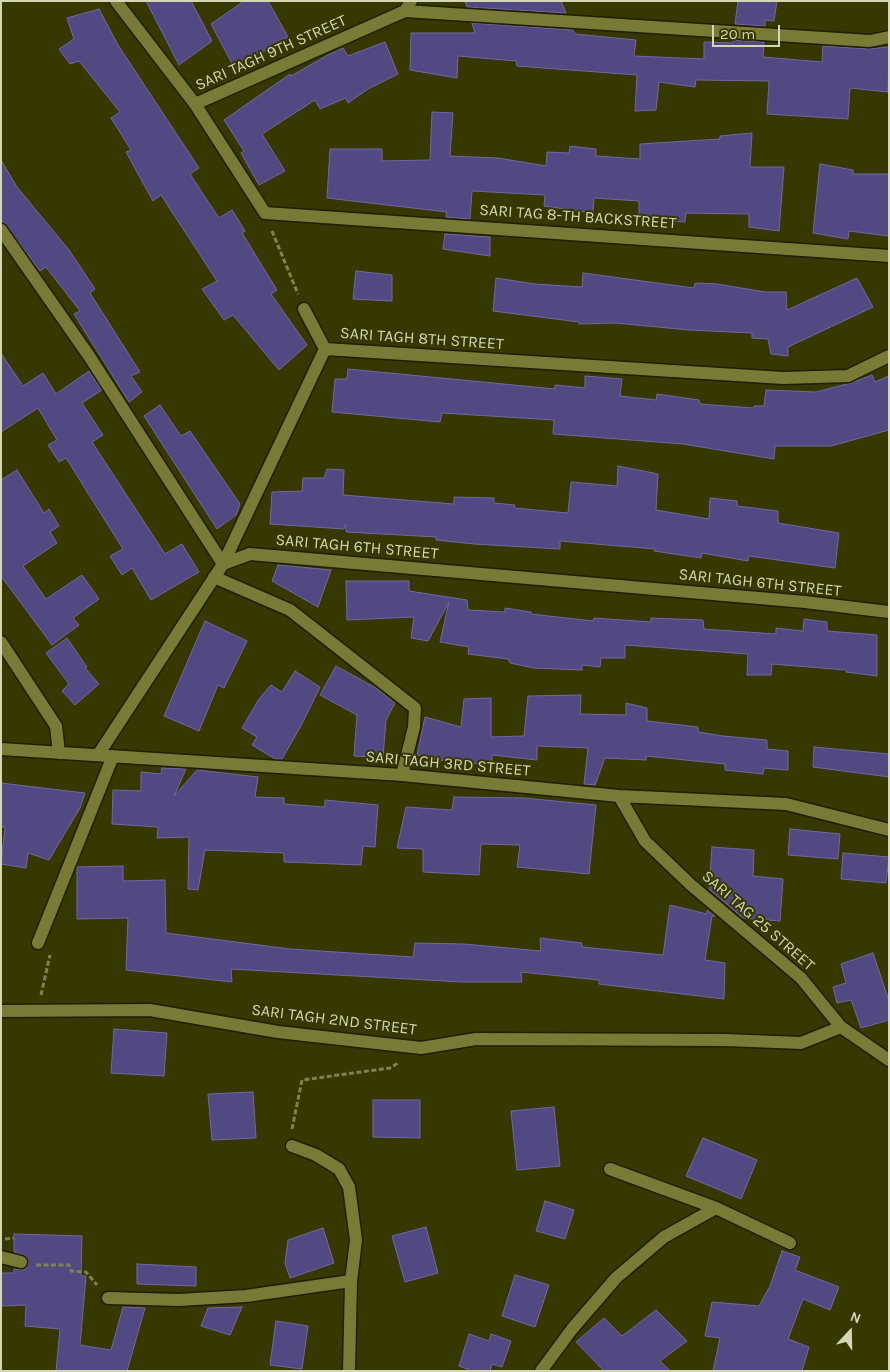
<!DOCTYPE html>
<html>
<head>
<meta charset="utf-8">
<style>
  body { margin:0 }
  #map { position:relative; width:890px; height:1372px; overflow:hidden; background:#373700; font-family:Karla,sans-serif }
  canvas { display:block }
  .frame { position:absolute; inset:0; border:2px solid #d4d6b4; pointer-events:none }
  .north { position:absolute; left:825px; top:1307px; width:50px; height:50px; -webkit-text-stroke:4px #373700; paint-order:stroke; rotate:21deg; font-size:14px; font-weight:700; line-height:20px; text-align:center; color:#d4d6b4 }
  .north::after { content:''; display:block; margin:auto; width:18px; height:22px; background:#d4d6b4; clip-path:polygon(50% 0,100% 100%,50% 72%,0 100%) }
  .scale { position:absolute; left:712px; top:25px; width:68px; height:22px; box-sizing:border-box; border:2px solid #d4d6b4; border-top:0; padding-left:6px; font-size:15px; line-height:18px; white-space:nowrap; color:#d4d6b4; -webkit-text-stroke:4px #373700; paint-order:stroke }
</style>
</head>
<body>
<div id="map">
<canvas width="890" height="1372"></canvas>
<div class="frame"></div>
<div class="north">N</div>
<div class="scale">20 m</div>
</div>
<script>
const ctx = document.querySelector('canvas').getContext('2d');
ctx.lineJoin = 'round';
function fillPath(path, color) {
  ctx.fillStyle = color;
  ctx.fill(path, 'evenodd');
}
function shape(rows) {
  const path = new Path2D();
  for (const r of rows) {
    path.moveTo(r[0], r[1]);
    for (let i = 2; i < r.length; i += 2) path.lineTo(r[i], r[i + 1]);
  }
  return path;
}
function strokePath(path, color, width, dash) {
  ctx.strokeStyle = color;
  ctx.lineWidth = width;
  ctx.lineCap = dash ? 'butt' : 'round';
  ctx.setLineDash(dash || []);
  ctx.stroke(path);
}
function write(font, color, halo, rows, align = 'center') {
  ctx.font = font + ' Karla,sans-serif';
  ctx.lineWidth = 4;
  ctx.setLineDash([]);
  ctx.textBaseline = 'middle';
  ctx.strokeStyle = halo;
  ctx.fillStyle = color;
  for (const [text, x, y, turn = 0] of rows) {
    ctx.save();
    ctx.translate(x, y);
    ctx.rotate((+turn || 0) * Math.PI / 180);
    ctx.textAlign = isNaN(turn) ? turn : align;
    if (halo) ctx.strokeText(text, 0, 0);
    ctx.fillText(text, 0, 0);
    ctx.restore();
  }
}
const building = shape([
  [146,1,191,1,212,41,179,65,146,1],
  [244,1,268,1,288,37,235,69,211,24,244,1],
  [465,1,561,1,566,13,467,7,465,1],
  [738,1,777,1,774,21,765,20,765,26,735,24,738,1],
  [99,9,118,45,199,168,190,174,219,218,232,210,245,231,242,233,277,290,271,294,307,345,279,370,233,315,224,320,202,289,217,281,161,195,153,201,126,152,131,150,111,118,120,112,79,61,70,64,59,49,74,39,67,18,99,9],
  [472,23,573,30,575,34,636,40,634,56,704,59,704,42,733,43,733,40,764,42,763,57,822,62,823,46,869,49,889,47,888,92,850,88,848,119,767,114,769,81,696,80,695,87,659,82,656,110,635,111,637,75,517,66,516,61,458,56,457,78,410,70,411,33,475,33,472,23],
  [385,42,398,74,368,89,348,103,346,98,320,109,315,100,262,134,285,171,259,185,241,153,244,151,224,120,290,74,291,76,326,56,343,48,348,56,385,42],
  [432,112,453,113,450,156,498,158,546,166,547,152,569,153,570,146,596,149,596,156,640,159,640,144,720,139,720,136,752,133,750,167,784,167,779,231,749,227,749,214,686,213,685,222,639,218,639,201,594,198,593,213,544,206,545,195,472,191,470,219,446,217,447,212,327,198,330,149,382,149,382,161,430,160,432,112],
  [1,160,17,187,69,250,95,289,90,293,140,372,131,376,142,392,129,402,74,314,80,311,46,267,40,271,1,219,1,160],
  [820,164,853,170,853,174,889,174,889,236,849,231,848,239,813,233,820,164],
  [445,234,490,237,490,256,443,249,445,234],
  [356,271,392,275,392,301,353,299,356,271],
  [583,273,694,288,695,283,717,284,765,292,786,292,787,310,857,278,873,307,788,347,788,356,771,354,768,339,752,338,752,333,689,330,615,323,579,324,579,322,493,311,496,278,535,284,582,287,583,273],
  [1,353,23,386,43,373,56,394,89,371,102,390,82,403,103,435,92,442,165,554,182,544,199,572,151,600,132,568,122,575,110,556,123,549,66,458,59,462,48,445,57,440,38,408,1,432,1,353],
  [348,369,555,389,555,385,585,388,585,376,622,379,620,396,656,400,657,394,699,400,700,404,754,408,754,406,764,406,766,390,816,392,851,383,872,375,875,382,889,376,889,430,831,446,775,446,774,459,683,444,553,434,554,420,442,413,440,422,332,412,335,379,347,379,348,369],
  [160,405,181,436,190,431,240,504,236,515,217,529,144,416,160,405],
  [618,466,658,474,656,510,709,519,710,498,737,501,737,506,778,511,778,523,839,533,835,568,749,556,748,561,702,553,701,558,654,551,655,549,560,541,560,549,474,544,436,540,436,537,346,532,346,524,344,529,270,524,272,492,302,491,303,478,324,478,327,469,344,470,343,495,454,504,454,497,494,498,494,503,515,505,514,508,568,513,571,482,617,486,618,466],
  [17,470,44,513,49,509,59,526,50,532,57,543,23,566,46,599,82,575,99,599,73,618,79,625,52,645,1,576,1,480,17,470],
  [278,565,331,570,318,607,272,581,278,565],
  [346,581,409,581,409,591,467,600,468,610,505,612,505,608,531,612,531,614,593,621,594,618,651,622,651,618,703,620,704,629,776,634,776,628,803,631,804,619,827,622,827,631,877,635,877,676,846,672,846,670,772,664,771,675,747,675,748,654,625,645,625,658,601,658,600,667,582,665,582,670,534,668,510,663,508,659,468,654,469,647,440,642,449,602,428,641,411,638,414,617,347,620,346,581],
  [205,621,247,641,224,688,218,685,199,731,164,716,205,621],
  [67,638,87,667,85,668,99,684,75,705,62,691,69,684,46,653,67,638],
  [336,666,376,688,395,703,386,720,383,758,354,756,357,715,320,695,336,666],
  [295,671,320,687,302,724,282,759,275,759,252,745,257,737,242,728,259,699,271,685,282,692,295,671],
  [581,695,580,714,626,715,626,703,647,708,647,721,698,727,698,732,723,736,767,740,767,749,788,751,788,770,764,768,763,774,725,770,725,764,646,756,646,760,605,758,595,785,584,784,588,748,537,746,537,760,492,755,492,765,438,760,417,755,425,717,461,727,464,699,491,698,491,737,524,736,528,696,581,695],
  [814,747,889,754,889,777,813,767,814,747],
  [162,768,186,769,174,796,197,770,258,777,255,797,284,798,284,804,325,807,325,800,378,805,375,847,363,846,361,865,284,862,284,853,205,850,198,890,188,889,189,837,157,838,158,827,112,824,113,790,141,791,141,772,161,774,162,768],
  [1,783,85,793,80,808,49,860,28,853,26,868,1,864,5,827,1,827,1,783],
  [454,797,524,798,596,805,589,874,517,867,520,845,481,844,479,875,423,872,423,849,397,848,406,807,452,810,454,797],
  [790,829,840,834,838,859,788,855,790,829],
  [712,847,754,850,753,876,783,879,780,921,743,918,709,889,712,847],
  [843,853,889,857,886,883,841,879,843,853],
  [123,866,123,881,165,880,166,933,290,949,413,957,415,943,464,944,541,951,540,938,582,943,582,947,663,955,670,905,707,914,707,910,715,916,712,916,705,960,725,963,724,999,599,984,599,980,521,972,522,982,462,982,231,969,232,982,126,970,128,918,77,919,77,867,123,866],
  [873,953,889,1001,889,1020,861,1028,851,1000,837,1003,833,987,846,983,841,964,873,953],
  [114,1029,167,1033,164,1076,111,1073,114,1029],
  [253,1092,256,1138,212,1140,208,1094,253,1092],
  [373,1100,420,1100,420,1138,373,1137,373,1100],
  [554,1107,560,1166,517,1170,511,1111,554,1107],
  [703,1138,757,1160,741,1199,686,1176,703,1138],
  [545,1201,574,1210,565,1239,536,1231,545,1201],
  [426,1227,438,1273,405,1282,392,1236,426,1227],
  [323,1228,334,1263,290,1278,285,1263,288,1240,323,1228],
  [14,1234,82,1236,81,1276,86,1276,80,1345,111,1350,123,1307,145,1308,127,1371,56,1371,60,1329,25,1326,26,1305,1,1306,1,1273,14,1273,14,1269,24,1270,29,1263,26,1256,14,1252,14,1234],
  [782,1251,800,1257,795,1270,839,1287,830,1310,803,1299,788,1339,809,1347,802,1371,713,1371,720,1338,705,1336,712,1302,759,1306,770,1286,782,1251],
  [137,1264,196,1267,196,1286,137,1284,137,1264],
  [515,1275,549,1285,535,1327,502,1316,515,1275],
  [242,1307,230,1335,201,1326,208,1308,242,1307],
  [656,1310,687,1341,660,1361,670,1371,604,1371,576,1342,604,1318,622,1336,656,1310],
  [276,1321,308,1326,302,1369,270,1365,276,1321],
  [469,1334,489,1341,491,1334,511,1341,502,1367,492,1364,490,1371,472,1371,459,1366,469,1334]
]);
fillPath(building, '#524982');
strokePath(building, '#7168a4', 1);
const minor = shape([
  [116,1,195,104,265,213,889,256],
  [405,11,870,41,889,37],
  [195,104,405,11,411,1],
  [1,230,89,356,223,564,250,554,805,602,889,612],
  [304,309,325,349],
  [325,349,783,378,848,376,889,356],
  [214,577,290,610,415,708,414,727,402,775],
  [1,642,56,726,59,753],
  [1,749,402,775,619,796,786,804,889,830],
  [98,755,223,564,325,349],
  [619,796,645,841,691,885,801,978,841,1027,889,1060],
  [38,943,113,756],
  [1,1011,150,1010,278,1032,421,1048,476,1039,726,1040,801,1043,841,1027],
  [292,1146,316,1155,339,1169,349,1187,356,1240,351,1281],
  [610,1169,716,1208,790,1243],
  [1,1257,21,1262],
  [108,1298,179,1300,246,1296,351,1281,349,1371],
  [541,1371,572,1329,616,1278,664,1237,716,1208]
]);
strokePath(minor, '#1e1e00', 15);
strokePath(shape([
  [272,231,298,294],
  [41,995,50,955],
  [292,1129,302,1080,390,1068,398,1063],
  [5,1239,14,1238],
  [36,1265,69,1265,71,1271,86,1272,97,1285]
]), '#808154', 3, [5, 2.5]);
strokePath(minor, '#797a35', 12);
write('16px', '#d4d6b4', '#373700', [
  ["SARI TAGH 9TH STREET",271,53,-24],
  ["SARI TAG 8-TH BACKSTREET",578,217,4],
  ["SARI TAGH 8TH STREET",422,339,4],
  ["SARI TAGH 6TH STREET",357,547,5],
  ["SARI TAGH 6TH STREET",760,583,6],
  ["SARI TAGH 3RD STREET",448,764,5],
  ["SARI TAG 25 STREET",758,921,41],
  ["SARI TAGH 2ND STREET",334,1020,7]
]);
</script>
</body>
</html>
